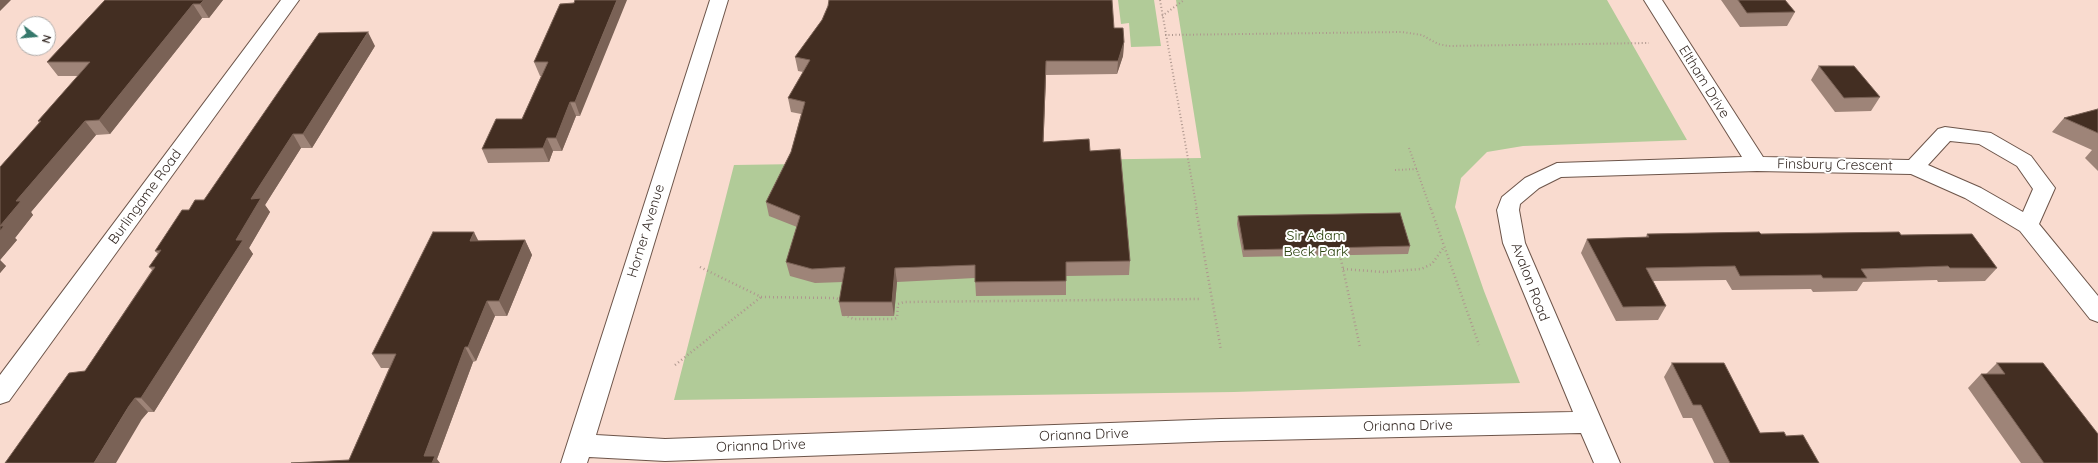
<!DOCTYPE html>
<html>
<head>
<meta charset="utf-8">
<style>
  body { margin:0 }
  #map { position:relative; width:2098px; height:463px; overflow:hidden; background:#f9dbcf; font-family:Quicksand,sans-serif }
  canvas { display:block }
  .north { position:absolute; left:16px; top:16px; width:40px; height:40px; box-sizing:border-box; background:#fff; border:1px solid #afaba9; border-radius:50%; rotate:106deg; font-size:11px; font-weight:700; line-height:16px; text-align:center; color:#372c27 }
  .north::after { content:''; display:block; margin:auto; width:14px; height:18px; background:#35786b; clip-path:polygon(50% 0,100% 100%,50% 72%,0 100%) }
</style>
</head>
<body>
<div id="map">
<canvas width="2098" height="463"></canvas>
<div class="north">N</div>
</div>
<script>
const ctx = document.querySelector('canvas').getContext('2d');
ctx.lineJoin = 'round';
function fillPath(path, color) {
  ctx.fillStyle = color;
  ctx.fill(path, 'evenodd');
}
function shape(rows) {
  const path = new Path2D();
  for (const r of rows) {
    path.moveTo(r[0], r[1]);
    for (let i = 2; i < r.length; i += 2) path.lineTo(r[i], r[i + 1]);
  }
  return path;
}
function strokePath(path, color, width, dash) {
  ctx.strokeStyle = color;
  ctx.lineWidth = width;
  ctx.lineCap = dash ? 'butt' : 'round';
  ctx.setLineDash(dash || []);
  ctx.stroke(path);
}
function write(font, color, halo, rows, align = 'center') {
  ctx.font = font + ' Quicksand,sans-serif';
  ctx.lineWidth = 4;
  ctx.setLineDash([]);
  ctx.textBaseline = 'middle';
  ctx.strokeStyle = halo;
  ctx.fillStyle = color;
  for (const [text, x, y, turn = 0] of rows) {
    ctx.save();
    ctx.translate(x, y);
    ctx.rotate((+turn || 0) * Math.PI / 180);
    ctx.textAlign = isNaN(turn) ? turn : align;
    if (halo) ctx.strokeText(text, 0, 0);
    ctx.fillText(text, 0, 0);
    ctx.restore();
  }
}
fillPath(shape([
  [1118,0,1154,0,1161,46,1131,47,1129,23,1121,24],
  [1176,0,1607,0,1687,140,1523,146,1487,152,1461,178,1455,207,1484,291,1520,383,1234,392,674,400,734,165,1201,158]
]), '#b1cb98');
const minor = shape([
  [281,0,299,0,9,401,0,404,0,375,281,0],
  [710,0,728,0,596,435,665,439,1221,419,1573,412,1503,243,1497,210,1502,197,1525,178,1557,163,1742,157,1644,0,1662,0,1763,157,1909,160,1938,129,1945,127,1991,133,2031,156,2055,188,2039,224,2098,296,2098,322,2090,319,2020,231,1965,198,1911,174,1757,171,1561,177,1539,188,1520,204,1519,210,1525,243,1620,463,1594,463,1581,433,1221,441,665,461,589,457,587,463,561,463,710,0],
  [1950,141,1979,144,2017,166,2033,189,2023,212,1981,188,1928,165,1950,141]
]);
strokePath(minor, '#6d554a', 2);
strokePath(shape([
  [1160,0,1197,210],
  [1162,16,1184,0],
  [1165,35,1402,32,1422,35,1438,44,1448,46,1649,43],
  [1409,148,1431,210],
  [1395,170,1417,169]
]), '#ae978e', 2, [1, 2.5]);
strokePath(shape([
  [1196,209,1221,350],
  [1431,209,1479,345],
  [1340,255,1360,347],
  [700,267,761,297,836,298,841,300],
  [1343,269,1383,272,1421,269,1432,264,1444,247],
  [844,315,854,319,894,319,897,318,898,304,904,302,1200,299],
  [675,365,761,297]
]), '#ae978e', 2.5, [1, 3]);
fillPath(minor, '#fff');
fillPath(shape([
  [105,0,223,0,209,18,202,18,110,134,96,135,31,212,33,215,15,238,17,240,0,260,6,266,0,273,0,167,39,123,38,121,78,76,58,76,47,62],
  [1721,0,1785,0,1795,12,1787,26,1740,27],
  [560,4,580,116,576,116,562,151,553,151,549,162,488,163,482,149,522,119,541,76,540,76,534,62],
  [822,20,1114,28,1124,42,1123,56,1117,74,1046,75,1043,142,1090,151,1130,261,1129,275,1066,276,1066,295,976,296,975,278,897,282,894,316,842,316,839,302,843,282,815,283,790,276,786,262,797,227,769,216,766,202,791,152,801,114,791,112,788,98,803,72,798,71,795,57],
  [375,46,312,148,301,148,265,205,270,212,249,248,253,254,154,412,148,412,142,419,85,371,152,270,149,267,158,254,155,251,189,210,204,200],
  [1819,66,1880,97,1871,111,1835,112,1811,80],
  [2098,109,2098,171,2085,158,2092,150,2052,132,2064,118],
  [1238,216,1410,246,1408,254,1243,257,1237,224],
  [1647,234,1901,235,1997,268,1985,281,1938,282,1937,280,1863,282,1857,291,1813,292,1811,289,1732,290,1726,280,1653,281,1666,306,1658,320,1616,321,1581,253,1587,239,1646,237],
  [525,240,532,255,507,316,495,316,476,361,473,362,437,459,349,460,389,368,381,368,372,354,478,241],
  [1672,363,1760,433,1786,436,1819,463,1714,463,1692,418,1683,418,1664,377],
  [1997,363,2098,463,2021,463,1968,388,1981,374,1986,374]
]), '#9e8478');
fillPath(shape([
  [0,0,11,0,0,11],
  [204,0,223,0,209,18,200,4],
  [617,0,627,0,580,116,575,102],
  [193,4,202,18,110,134,99,120],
  [368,32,375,46,312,148,303,134],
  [1124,42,1123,56,1117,74,1118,61],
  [1046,61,1046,75,1043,156,1043,142],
  [570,102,576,116,562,151,556,138],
  [85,121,96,135,31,212,33,215,15,238,17,240,0,260,6,266,0,273,0,226,16,201],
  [293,134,301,148,265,205,270,212,249,248,253,254,154,412,141,398,236,240,251,199],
  [547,138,553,151,549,162,543,148],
  [474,232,481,246,470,241],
  [525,240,532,255,507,316,499,301],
  [895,268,897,282,894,316,892,302],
  [487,301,495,316,476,361,468,347],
  [465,347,473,362,437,459,440,463,429,463,424,456],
  [135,398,148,412,142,419,116,463,94,463,129,406]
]), '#7a6256');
const building = shape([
  [105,0,204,0,200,4,193,4,99,120,85,121,16,201,21,201,0,226,0,167,41,121,38,121,90,62,47,62,105,0],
  [575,0,617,0,575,102,570,102,556,138,547,138,543,148,482,149,496,119,522,119,548,62,534,62,560,4,574,3,575,0],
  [829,0,1112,0,1114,28,1123,28,1124,42,1118,61,1046,61,1043,142,1089,139,1090,151,1120,149,1130,261,1066,262,1066,281,975,282,975,265,895,268,892,302,839,302,845,267,812,269,786,262,800,216,766,202,791,152,805,102,788,98,810,60,795,57,822,20,828,6,829,0],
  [1738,0,1785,0,1795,12,1747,13,1738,0],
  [368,32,303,134,293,134,251,199,261,198,236,240,243,240,141,398,135,398,129,406,94,463,5,463,69,373,85,371,155,267,149,267,161,250,155,251,182,210,189,210,195,200,204,200,319,33,368,32],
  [1819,66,1854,66,1880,97,1844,98,1819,66],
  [2098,109,2098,133,2064,118,2098,109],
  [1400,213,1410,246,1244,250,1238,216,1400,213],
  [0,226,4,226,0,231,0,226],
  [433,232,474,232,470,241,525,240,499,301,487,301,468,347,465,347,424,456,435,456,432,463,291,463,349,460,396,354,372,354,433,232],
  [1759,232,1761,234,1899,232,1901,235,1972,234,1997,268,1950,268,1948,266,1861,269,1867,278,1823,278,1821,275,1740,276,1735,266,1646,268,1666,306,1623,307,1587,239,1649,237,1647,234,1759,232],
  [1672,363,1724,363,1760,433,1784,432,1786,436,1803,435,1819,463,1730,463,1701,405,1693,405,1672,363],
  [1997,363,2043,363,2098,434,2098,463,2044,463,1981,374,2005,374,1997,363]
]);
fillPath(building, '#432e22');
strokePath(building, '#7a6256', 1);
write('14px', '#372c27', '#fff', [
  ["Eltham Drive",1704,82,58],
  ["Finsbury Crescent",1835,165,1],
  ["Burlingame Road",145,197,-54],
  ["Horner Avenue",646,231,-73],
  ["Avalon Road",1530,282,69],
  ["Orianna Drive",1408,426,-1],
  ["Orianna Drive",1084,435,-2],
  ["Orianna Drive",761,446,-2]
]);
write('14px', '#2b420d', '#fff', [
  ["Sir Adam",1316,236],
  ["Beck Park",1316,252]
]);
</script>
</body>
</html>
